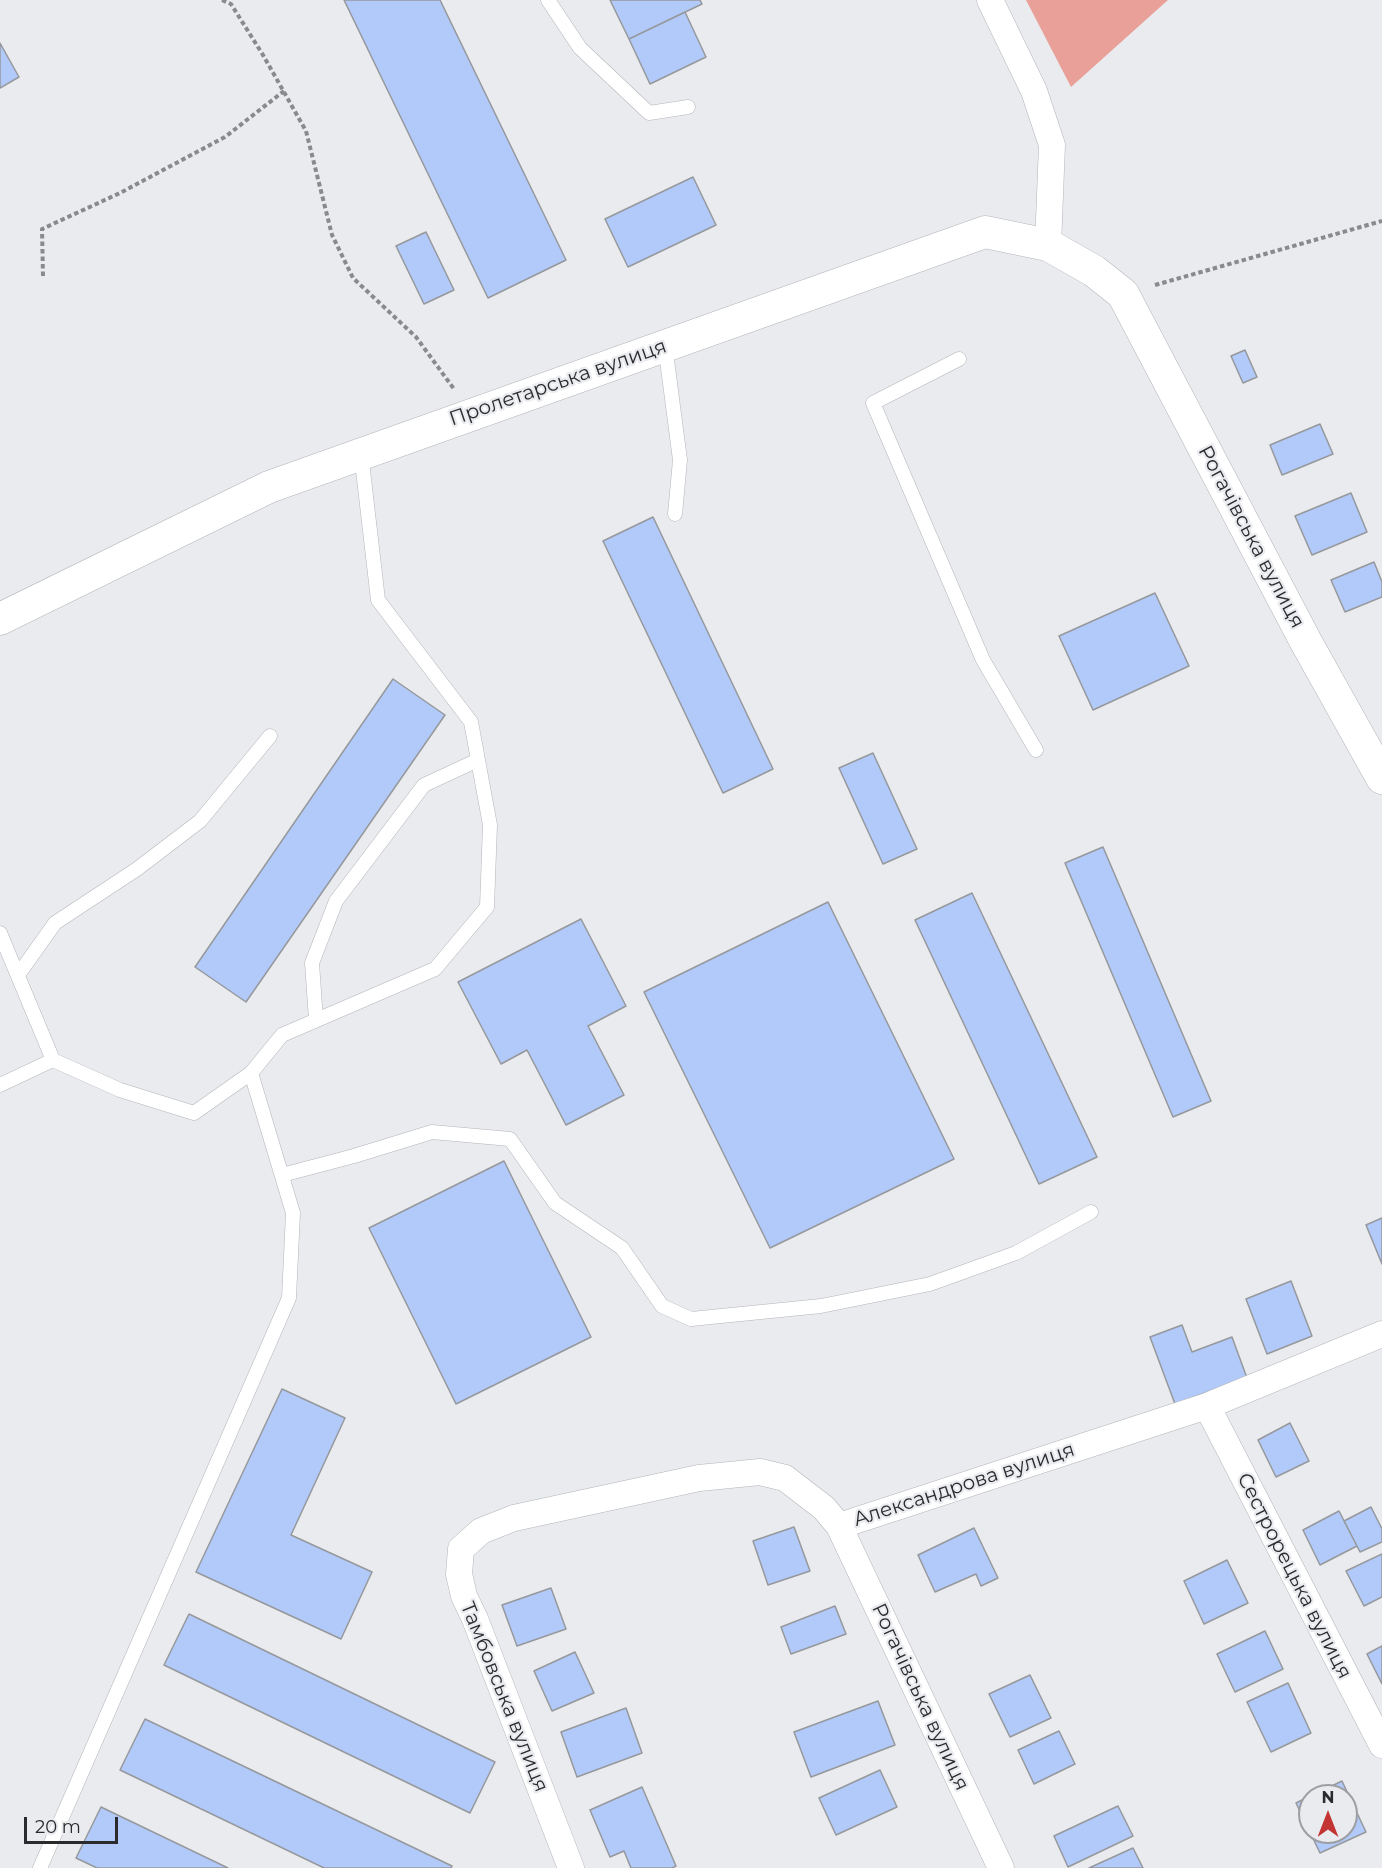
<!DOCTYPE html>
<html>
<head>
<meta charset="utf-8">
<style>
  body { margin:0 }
  #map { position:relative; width:1382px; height:1868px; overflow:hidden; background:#e9ebef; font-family:Montserrat,sans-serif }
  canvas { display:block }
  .north { position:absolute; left:1298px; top:1784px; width:60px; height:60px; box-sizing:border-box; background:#e9ebef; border:2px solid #9d9ea1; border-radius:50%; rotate:0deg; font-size:16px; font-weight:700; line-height:24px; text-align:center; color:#2b2b2d }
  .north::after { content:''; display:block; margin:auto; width:21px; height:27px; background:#c33433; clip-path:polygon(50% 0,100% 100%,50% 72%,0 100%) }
  .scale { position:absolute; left:24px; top:1817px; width:94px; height:27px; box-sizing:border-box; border:3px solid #2b2b2d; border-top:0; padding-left:8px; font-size:18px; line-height:21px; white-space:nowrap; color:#2b2b2d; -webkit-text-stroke:4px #e9ebef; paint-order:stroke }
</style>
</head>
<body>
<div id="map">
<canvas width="1382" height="1868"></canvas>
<div class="north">N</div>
<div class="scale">20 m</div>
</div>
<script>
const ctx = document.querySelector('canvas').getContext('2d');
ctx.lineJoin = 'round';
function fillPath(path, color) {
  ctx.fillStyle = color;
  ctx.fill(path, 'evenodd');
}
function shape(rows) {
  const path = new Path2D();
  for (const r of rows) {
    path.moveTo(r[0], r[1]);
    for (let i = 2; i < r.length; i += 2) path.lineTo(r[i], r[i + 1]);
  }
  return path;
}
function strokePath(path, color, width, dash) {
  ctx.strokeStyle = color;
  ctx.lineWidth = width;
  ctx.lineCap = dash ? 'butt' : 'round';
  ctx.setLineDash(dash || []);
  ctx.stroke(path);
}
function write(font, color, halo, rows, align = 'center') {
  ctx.font = font + ' Montserrat,sans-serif';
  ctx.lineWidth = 4.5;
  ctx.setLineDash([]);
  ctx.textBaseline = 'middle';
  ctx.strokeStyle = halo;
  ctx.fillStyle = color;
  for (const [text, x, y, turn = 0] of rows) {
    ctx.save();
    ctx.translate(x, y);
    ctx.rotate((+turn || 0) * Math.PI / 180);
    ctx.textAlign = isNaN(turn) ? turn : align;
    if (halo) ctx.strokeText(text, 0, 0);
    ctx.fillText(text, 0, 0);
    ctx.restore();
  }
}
fillPath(shape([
  [1026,0,1168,0,1071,87]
]), '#e9a098');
const building = shape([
  [344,0,440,0,566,260,488,298,344,0],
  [610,0,700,0,702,4,629,39,610,0],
  [685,12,706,57,650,84,629,39,685,12],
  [0,43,19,77,0,88,0,43],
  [693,177,716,225,628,267,605,219,693,177],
  [426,232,454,290,424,304,396,246,426,232],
  [1245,350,1257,377,1243,383,1231,356,1245,350],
  [1320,424,1333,454,1282,475,1270,445,1320,424],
  [1351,493,1367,532,1312,555,1295,516,1351,493],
  [653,517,773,769,723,793,603,541,653,517],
  [1374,562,1382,582,1382,597,1345,612,1331,580,1374,562],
  [1155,593,1189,666,1093,710,1059,636,1155,593],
  [393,679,445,715,246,1002,195,967,393,679],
  [873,753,917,849,883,864,839,768,873,753],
  [1103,847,1211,1101,1173,1117,1065,863,1103,847],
  [972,893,1097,1157,1039,1184,915,920,972,893],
  [828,902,954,1159,770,1248,644,992,828,902],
  [581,919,626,1006,588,1026,624,1095,566,1125,527,1050,501,1064,458,982,581,919],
  [504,1161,591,1337,456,1404,369,1228,504,1161],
  [1382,1218,1382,1264,1366,1225,1382,1218],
  [1291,1281,1312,1336,1267,1354,1246,1299,1291,1281],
  [1182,1325,1192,1352,1232,1337,1247,1378,1175,1404,1150,1337,1182,1325],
  [282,1389,345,1418,291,1535,372,1572,341,1639,196,1572,282,1389],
  [1290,1423,1309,1461,1276,1477,1258,1440,1290,1423],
  [1371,1507,1382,1529,1382,1542,1360,1552,1344,1521,1371,1507],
  [1339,1511,1357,1546,1320,1565,1303,1530,1339,1511],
  [794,1527,810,1571,768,1585,753,1541,794,1527],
  [974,1528,998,1578,981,1586,976,1574,935,1592,918,1555,974,1528],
  [1382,1554,1382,1597,1364,1606,1346,1571,1382,1554],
  [1227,1560,1248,1603,1204,1624,1184,1581,1227,1560],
  [551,1588,566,1629,517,1646,502,1605,551,1588],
  [835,1606,846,1634,791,1654,781,1627,835,1606],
  [189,1614,495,1762,470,1813,164,1665,189,1614],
  [1265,1631,1283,1669,1235,1692,1217,1654,1265,1631],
  [1382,1646,1382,1684,1367,1654,1382,1646],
  [575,1652,594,1693,552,1711,534,1671,575,1652],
  [1030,1675,1051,1718,1010,1737,989,1694,1030,1675],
  [1288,1683,1311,1733,1271,1752,1247,1702,1288,1683],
  [878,1701,895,1745,811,1777,794,1732,878,1701],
  [626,1708,642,1753,577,1777,561,1732,626,1708],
  [145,1719,452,1866,451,1868,324,1868,120,1770,145,1719],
  [1059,1731,1075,1764,1034,1784,1018,1750,1059,1731],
  [880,1770,897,1807,836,1835,819,1798,880,1770],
  [1342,1781,1366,1832,1320,1853,1296,1803,1310,1796,1310,1832,1346,1832,1346,1796,1311,1796,1342,1781],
  [642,1787,676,1866,672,1868,631,1868,624,1851,610,1857,590,1810,642,1787],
  [1118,1806,1133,1836,1068,1867,1054,1836,1118,1806],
  [101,1807,228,1868,97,1868,76,1858,101,1807],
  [1133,1848,1143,1868,1089,1868,1133,1848]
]);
fillPath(building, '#b1caf9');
strokePath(building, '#96989c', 1.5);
const service = shape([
  [548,0,580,48,649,113,688,107],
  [665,345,680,460,675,514],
  [959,359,873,403,983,660,1036,750],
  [0,933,53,1060,120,1090,194,1113,251,1073,282,1035,435,969,487,907,490,825,471,722,378,600,361,453],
  [18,975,55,923,137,869,200,821,270,736],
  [316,1020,312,963,336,901,424,785,478,760],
  [0,1085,53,1060],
  [282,1175,354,1156,432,1132,510,1139,555,1203,622,1248,662,1306,691,1319,821,1306,930,1284,1016,1253,1091,1212],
  [40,1868,289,1298,293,1213,251,1073]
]);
const minor = shape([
  [990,0,1034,91,1052,145,1048,245],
  [1207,1406,1382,1745],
  [839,1526,1001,1868],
  [571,1868,475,1619,464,1596,459,1574,461,1549,481,1531,514,1518,699,1478,760,1472,785,1478,824,1508,839,1526,1207,1406,1382,1334]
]);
const tertiary = shape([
  [0,619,269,487,985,232,1048,245,1094,271,1123,294,1306,642,1382,778]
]);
strokePath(service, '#b3b5b9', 15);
strokePath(minor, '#b3b5b9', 27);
strokePath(tertiary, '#b3b5b9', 33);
strokePath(shape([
  [222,0,231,4,263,55,306,131,332,235,353,278,416,337,454,389],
  [43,276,42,229,120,193,225,137,284,91],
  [1155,285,1382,221]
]), '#898a8d', 4, [4.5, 3]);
strokePath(service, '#fff', 14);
strokePath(minor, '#fff', 26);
strokePath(tertiary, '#fff', 32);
write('20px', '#2b2b2d', '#e9ebef', [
  ["Пролетарська вулиця",558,383,-19],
  ["Рогачівська вулиця",1251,537,62],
  ["Александрова вулиця",964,1485,-18],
  ["Сестрорецька вулиця",1294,1576,63],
  ["Тамбовська вулиця",504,1697,68],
  ["Рогачівська вулиця",920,1697,65]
]);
</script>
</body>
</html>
